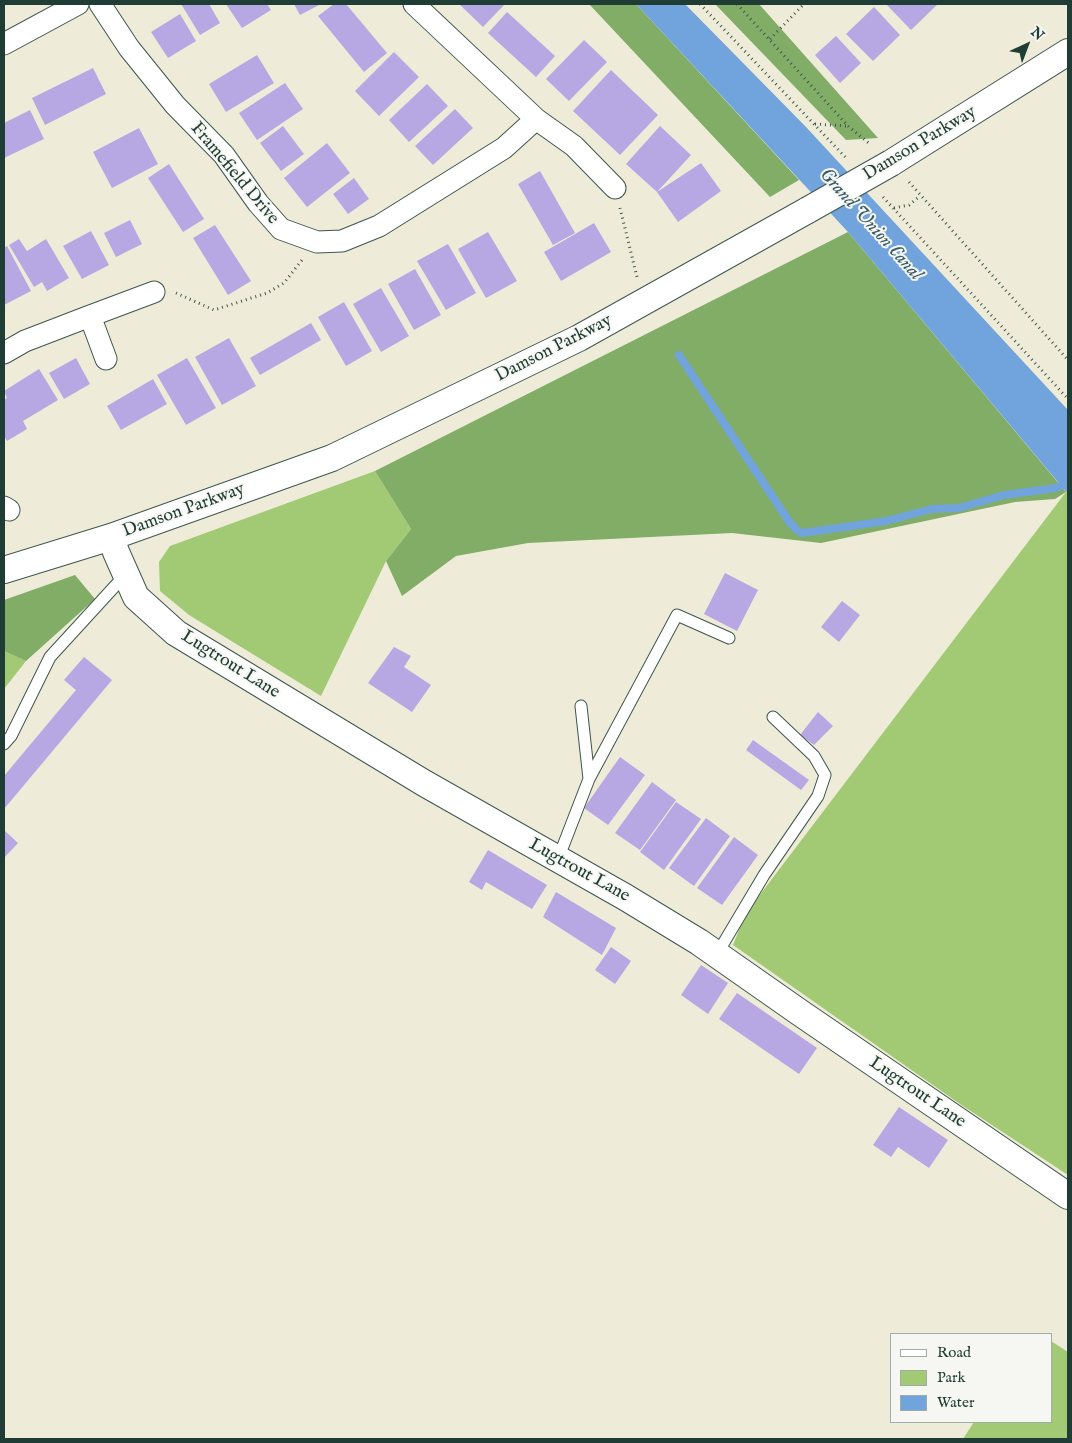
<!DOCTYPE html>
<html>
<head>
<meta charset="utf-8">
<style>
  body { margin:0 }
  #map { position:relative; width:1072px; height:1443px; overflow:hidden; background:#eeebd8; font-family:"IM FELL English",serif }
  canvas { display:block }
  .frame { position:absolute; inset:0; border:5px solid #1f3d34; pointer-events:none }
  .legend { position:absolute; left:890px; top:1333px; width:162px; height:90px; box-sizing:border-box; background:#f6f6f2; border:1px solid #a0aca6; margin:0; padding:6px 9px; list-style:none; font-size:15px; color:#1f3d34 }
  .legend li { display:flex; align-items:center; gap:10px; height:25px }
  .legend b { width:25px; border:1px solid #a0aca6 }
  .north { position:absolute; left:1002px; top:20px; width:50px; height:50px; -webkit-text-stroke:4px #f6f6f2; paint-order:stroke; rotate:43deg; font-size:14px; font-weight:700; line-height:20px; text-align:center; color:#1f3d34 }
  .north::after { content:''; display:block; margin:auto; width:18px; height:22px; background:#1f3d34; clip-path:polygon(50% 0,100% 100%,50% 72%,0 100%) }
</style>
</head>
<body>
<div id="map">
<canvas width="1072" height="1443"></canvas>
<div class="frame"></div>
<ul class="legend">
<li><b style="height:6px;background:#fff"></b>Road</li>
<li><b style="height:14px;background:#a2c974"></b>Park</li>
<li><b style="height:14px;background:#71a4dd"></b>Water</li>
</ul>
<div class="north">N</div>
</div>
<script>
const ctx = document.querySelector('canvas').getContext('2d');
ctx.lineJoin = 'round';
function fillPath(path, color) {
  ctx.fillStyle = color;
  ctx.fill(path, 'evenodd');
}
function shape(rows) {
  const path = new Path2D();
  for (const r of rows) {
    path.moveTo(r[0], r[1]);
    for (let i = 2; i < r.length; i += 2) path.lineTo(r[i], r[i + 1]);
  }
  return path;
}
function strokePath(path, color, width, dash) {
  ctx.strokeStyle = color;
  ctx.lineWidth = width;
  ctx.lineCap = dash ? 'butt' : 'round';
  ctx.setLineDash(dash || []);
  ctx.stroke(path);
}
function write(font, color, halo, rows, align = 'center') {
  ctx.font = font + ' "IM FELL English",serif';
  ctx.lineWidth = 4;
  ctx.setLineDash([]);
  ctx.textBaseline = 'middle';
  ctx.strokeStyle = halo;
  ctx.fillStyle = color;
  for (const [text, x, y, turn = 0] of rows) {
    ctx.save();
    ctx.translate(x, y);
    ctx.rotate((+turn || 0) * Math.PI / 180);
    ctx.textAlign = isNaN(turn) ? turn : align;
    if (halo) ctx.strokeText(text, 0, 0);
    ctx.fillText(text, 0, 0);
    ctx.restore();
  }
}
fillPath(shape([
  [375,471,411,529,386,561,321,696,189,615,160,591,159,562,170,546],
  [1066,492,1068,494,1068,1175,960,1104,733,945,746,913],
  [4,651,26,661,4,689],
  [1051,1341,1068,1352,1068,1439,963,1439,974,1422,1051,1422]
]), '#a2c974');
fillPath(shape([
  [589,4,636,4,799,180,770,197],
  [715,4,759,4,878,138,846,140],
  [848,232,1066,492,1055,499,1015,502,821,543,732,533,528,543,456,556,402,596,386,561,411,529,375,471],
  [75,575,95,599,26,661,4,651,4,600]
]), '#81ad66');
fillPath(shape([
  [636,4,685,4,806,127,1068,410,1068,494,848,232]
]), '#71a4dd');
strokePath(shape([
  [679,355,790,523,798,531,803,533,886,521,932,509,959,508,1004,495,1056,488,1061,486]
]), '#71a4dd', 8);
fillPath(shape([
  [181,4,209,4,220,23,200,35],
  [226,4,267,4,271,10,242,28],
  [294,4,321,4,300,15],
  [334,4,346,4,387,53,364,72,318,16],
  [459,4,505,4,483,27],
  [886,4,938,4,911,30],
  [874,7,900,35,873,61,846,34],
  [507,12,555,56,536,77,488,33],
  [180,14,196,41,168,58,151,32],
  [836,36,861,63,840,83,815,55],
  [584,40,607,62,569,101,546,79],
  [394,52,419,77,379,116,355,91],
  [257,55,274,83,226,112,209,84],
  [93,68,106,94,45,125,32,98],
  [611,70,658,115,620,155,573,111],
  [285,83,303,109,257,140,239,113],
  [427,84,448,106,409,142,389,120],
  [455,109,473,128,433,165,415,146],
  [30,110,44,139,4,158,4,123],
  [283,126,304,154,281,171,260,143],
  [660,126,691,155,657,192,626,164],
  [139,128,158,164,112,188,93,152],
  [327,143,350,173,307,207,284,178],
  [701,163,721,191,678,222,657,192],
  [169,164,204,219,183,232,148,178],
  [540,171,575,233,553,245,518,184],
  [354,178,369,199,348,214,333,194],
  [130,220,142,244,116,257,104,233],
  [594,223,611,252,561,281,544,252],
  [215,225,251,281,228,295,193,238],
  [91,231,109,265,82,279,63,246],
  [488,232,517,281,486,298,458,249],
  [19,239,27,251,46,239,69,278,47,291,42,282,34,287,9,245],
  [448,244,476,293,446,310,417,261],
  [7,246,31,291,4,305,4,248],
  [415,269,441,315,414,330,388,284],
  [381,288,409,336,381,352,353,304],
  [344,302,372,351,346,366,318,317],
  [311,323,321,340,260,375,250,358],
  [229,338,256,386,222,405,195,357],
  [76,358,90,384,64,399,49,373],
  [187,358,216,408,186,425,157,375],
  [39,369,58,400,23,421,27,429,7,441,4,436,4,400,7,398,4,391],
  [153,379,167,404,121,430,107,406],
  [725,573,758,590,737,631,704,614],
  [842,601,860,615,839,642,821,627],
  [394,647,411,656,404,667,431,685,412,712,368,683],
  [84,657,112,680,4,809,4,776,76,690,64,680],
  [818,712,833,726,814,745,800,735],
  [753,740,809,780,801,790,746,750],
  [620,757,645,775,608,825,584,808],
  [652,782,676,800,640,850,615,833],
  [676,802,701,819,664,870,640,852],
  [706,818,730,836,694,886,669,868],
  [4,830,18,843,4,858],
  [734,837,758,855,722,905,697,888],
  [488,850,547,885,532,909,486,882,482,890,469,882],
  [556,892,616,928,602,955,543,917],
  [611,947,631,961,615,984,595,970],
  [701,965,728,983,708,1014,681,995],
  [737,993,817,1048,799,1074,719,1019],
  [899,1107,948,1140,929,1168,898,1147,891,1157,873,1145]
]), '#b7a8e3');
const service = shape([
  [4,744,11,736,50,657,126,574],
  [589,779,677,615,729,638],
  [558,859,589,779,581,706],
  [717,954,764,875,818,796,825,775,814,756,773,717]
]);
const minor = shape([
  [100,4,129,48,175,105,224,155,258,203,281,229,317,242,342,241,379,226,504,148,536,119,414,4],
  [4,44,78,4],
  [536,119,574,146,615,188],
  [90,316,154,292],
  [4,353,25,341,90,316,106,359],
  [4,507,9,510]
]);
const tertiary = shape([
  [891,163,1068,52],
  [111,537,116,552,136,597,176,633,424,783,625,897,699,942,799,1012,1068,1196],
  [4,570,111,537,332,458,579,338,808,210]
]);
strokePath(service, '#3e574d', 13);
strokePath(minor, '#3e574d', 23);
strokePath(tertiary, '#3e574d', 28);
strokePath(shape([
  [700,4,848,160],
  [737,4,848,126,871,145],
  [770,39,804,4],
  [815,124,847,126],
  [909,182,1068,360],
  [883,197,1068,399],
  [620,208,637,277],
  [894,208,909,205,920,196],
  [176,293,214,310,267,293,284,283,302,260]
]), '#3e574d', 3, [1, 4]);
strokePath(service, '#fff', 11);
strokePath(minor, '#fff', 21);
strokePath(tertiary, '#fff', 26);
const tertiaryBridge = shape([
  [808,210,891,163]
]);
strokePath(tertiaryBridge, '#3e574d', 28, []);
strokePath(tertiaryBridge, '#fff', 26);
write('18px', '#1f3d34', '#f6f6f2', [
  ["Damson Parkway",920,144,-31],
  ["Framefield Drive",234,174,50],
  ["Damson Parkway",554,349,-27],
  ["Damson Parkway",184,511,-20],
  ["Lugtrout Lane",230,665,32],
  ["Lugtrout Lane",579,871,29],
  ["Lugtrout Lane",917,1093,34]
]);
write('italic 19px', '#385c67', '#f6f6f2', [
  ["Grand Union Canal",870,225,48]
]);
</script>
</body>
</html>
